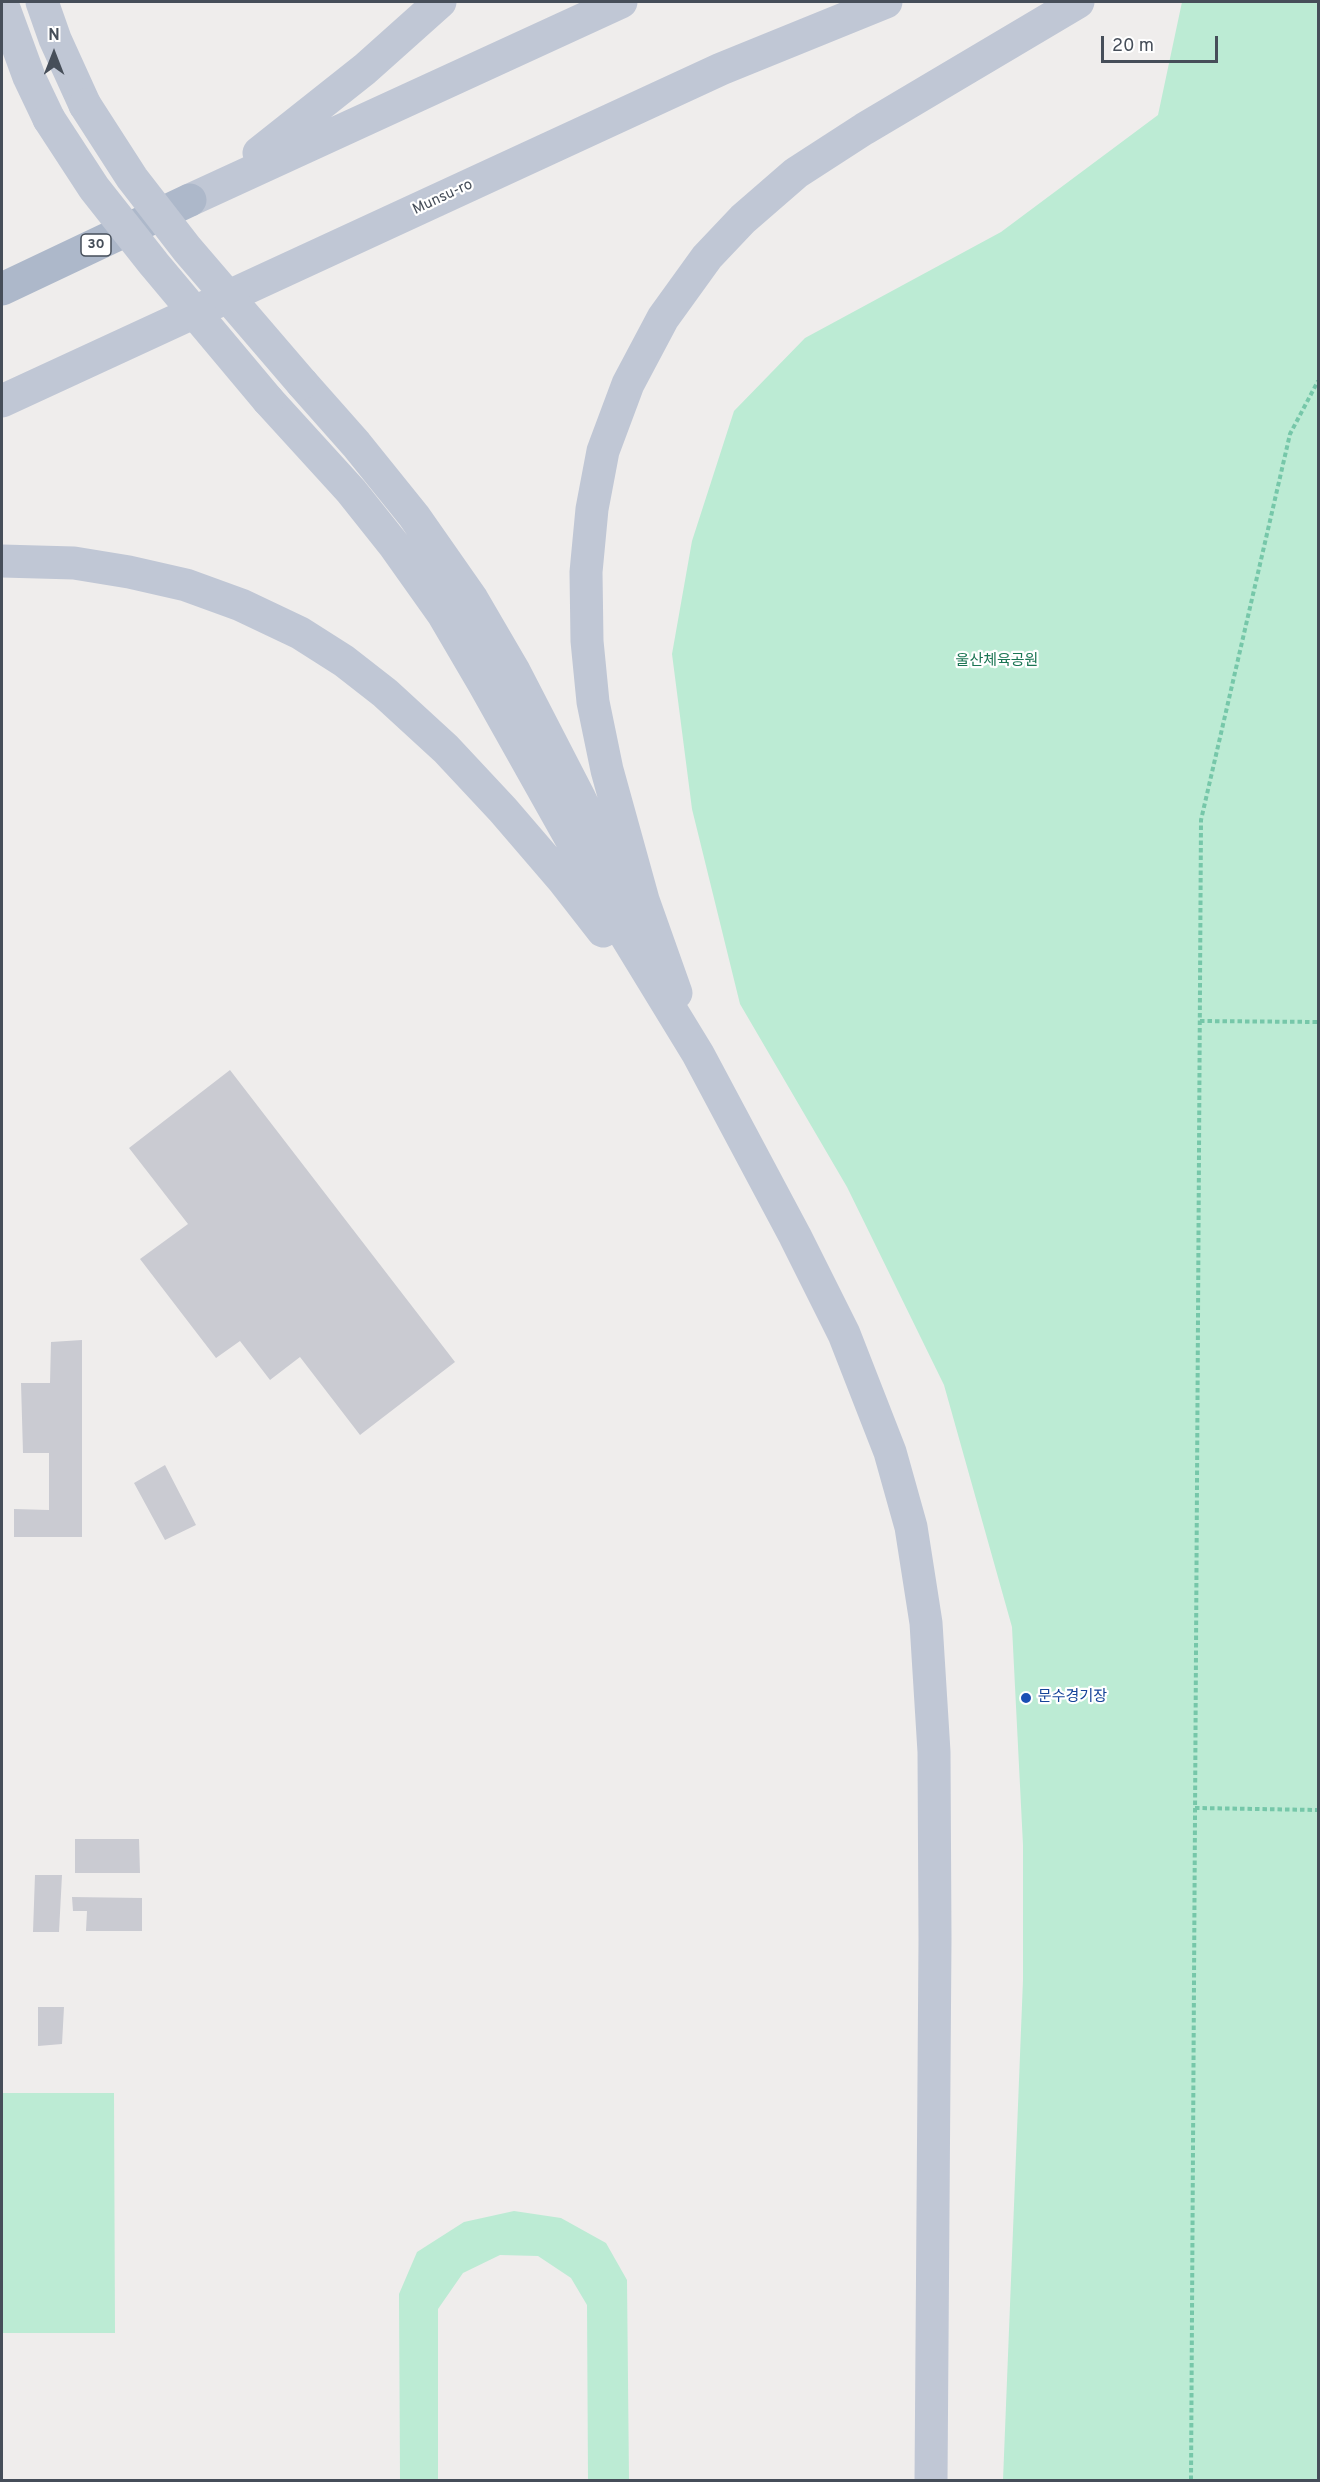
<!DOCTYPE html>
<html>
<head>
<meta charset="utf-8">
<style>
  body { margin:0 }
  #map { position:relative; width:1320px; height:2482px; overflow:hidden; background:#efedec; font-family:Overpass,sans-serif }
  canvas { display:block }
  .frame { position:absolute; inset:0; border:3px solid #464e59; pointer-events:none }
  .north { position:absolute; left:24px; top:24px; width:60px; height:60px; -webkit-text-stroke:4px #fff; paint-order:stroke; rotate:0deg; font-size:16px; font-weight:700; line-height:24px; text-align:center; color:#464e59 }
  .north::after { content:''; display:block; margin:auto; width:21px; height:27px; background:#464e59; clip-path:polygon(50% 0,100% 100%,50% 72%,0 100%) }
  .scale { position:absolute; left:1101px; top:36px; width:117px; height:27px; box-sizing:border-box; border:3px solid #464e59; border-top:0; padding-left:8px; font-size:18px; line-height:21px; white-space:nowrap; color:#464e59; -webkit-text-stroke:4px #fff; paint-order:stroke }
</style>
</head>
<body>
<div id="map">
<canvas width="1320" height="2482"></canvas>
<div class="frame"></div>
<div class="north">N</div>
<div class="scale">20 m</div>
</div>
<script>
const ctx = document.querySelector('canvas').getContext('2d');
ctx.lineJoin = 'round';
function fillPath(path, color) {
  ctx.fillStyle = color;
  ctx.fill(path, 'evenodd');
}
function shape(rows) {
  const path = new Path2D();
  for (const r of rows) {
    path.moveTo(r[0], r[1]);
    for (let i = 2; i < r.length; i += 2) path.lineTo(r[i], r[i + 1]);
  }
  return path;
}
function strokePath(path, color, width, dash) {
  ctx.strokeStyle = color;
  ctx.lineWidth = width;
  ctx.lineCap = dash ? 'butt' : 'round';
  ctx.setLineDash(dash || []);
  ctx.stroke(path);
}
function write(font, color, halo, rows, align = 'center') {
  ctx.font = font + ' Overpass,"Noto Sans KR",sans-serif';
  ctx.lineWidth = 4.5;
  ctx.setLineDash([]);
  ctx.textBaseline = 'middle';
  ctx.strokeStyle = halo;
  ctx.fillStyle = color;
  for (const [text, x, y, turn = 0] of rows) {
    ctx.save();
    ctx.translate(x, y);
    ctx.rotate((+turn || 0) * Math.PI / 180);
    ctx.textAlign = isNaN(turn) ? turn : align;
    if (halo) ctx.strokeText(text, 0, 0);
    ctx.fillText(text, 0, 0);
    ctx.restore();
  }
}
fillPath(shape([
  [1182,2,1318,2,1318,2480,1003,2480,1023,1980,1023,1845,1012,1627,944,1385,847,1187,740,1004,692,809,672,654,692,541,734,411,805,338,1001,232,1158,115],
  [2,2093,114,2093,115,2333,2,2333],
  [514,2211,561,2218,606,2243,627,2280,629,2480,588,2480,587,2305,571,2278,538,2256,500,2255,463,2273,438,2309,438,2480,400,2480,399,2294,417,2252,464,2222]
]), '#bcebd4');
fillPath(shape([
  [230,1070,455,1362,360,1435,300,1357,270,1380,240,1341,216,1358,140,1259,188,1224,129,1148],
  [82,1340,82,1537,14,1537,14,1509,49,1510,49,1453,23,1453,21,1383,50,1383,51,1342],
  [165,1465,196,1525,165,1540,134,1483],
  [75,1839,139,1839,140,1873,75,1873],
  [35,1875,62,1875,59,1932,33,1932],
  [72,1897,142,1898,142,1931,86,1931,87,1911,73,1911],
  [38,2007,64,2007,62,2044,38,2046]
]), '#cacbd2');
strokePath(shape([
  [1200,1021,1318,1022],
  [1195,1808,1318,1810],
  [1191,2480,1201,820,1290,434,1318,381]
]), '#76c7a9', 4, [4.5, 3]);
strokePath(shape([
  [42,2,55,39,85,105],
  [2,3,29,77,49,119],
  [259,153,365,69,440,2],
  [190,200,621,2],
  [302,383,356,444,414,516,472,599,514,671,579,797,624,894],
  [268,400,351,491,394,545,443,614,484,684,621,928,698,1054,795,1236,844,1334,890,1452,911,1527,926,1623,934,1752,935,1939,931,2480],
  [2,401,721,69,886,2],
  [2,561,74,563,129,572,186,585,241,605,300,633,344,661,385,693,446,749,503,810,564,881,603,931],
  [676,993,643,900,607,770,593,702,587,641,586,572,592,509,603,451,628,384,663,318,707,257,743,219,796,173,864,129,1078,2]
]), '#c0c7d5', 33);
strokePath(shape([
  [2,289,190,200]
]), '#adb8ca', 33);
strokePath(shape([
  [85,105,132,178,187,249,302,383],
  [49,119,94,188,154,264,268,400]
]), '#c0c7d5', 33);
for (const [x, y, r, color] of [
  [1026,1698,6,"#1a4fb4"]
]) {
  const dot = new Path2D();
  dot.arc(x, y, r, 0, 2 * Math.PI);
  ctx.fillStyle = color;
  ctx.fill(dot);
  strokePath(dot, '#fff', 2);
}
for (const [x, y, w] of [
  [96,245,30]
]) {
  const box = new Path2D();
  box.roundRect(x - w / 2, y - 11, w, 22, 4.5);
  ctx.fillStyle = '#fff';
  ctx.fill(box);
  strokePath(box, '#464e59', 1.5);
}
write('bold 14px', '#464e59', null, [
  ["30",96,245]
]);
write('15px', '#464e59', '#fff', [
  ["Munsu-ro",443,198,-25]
]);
write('15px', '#1b7553', '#fff', [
  ["울산체육공원",997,662]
]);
write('15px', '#164399', '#fff', [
  ["문수경기장",1038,1698]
], 'left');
</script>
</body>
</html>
